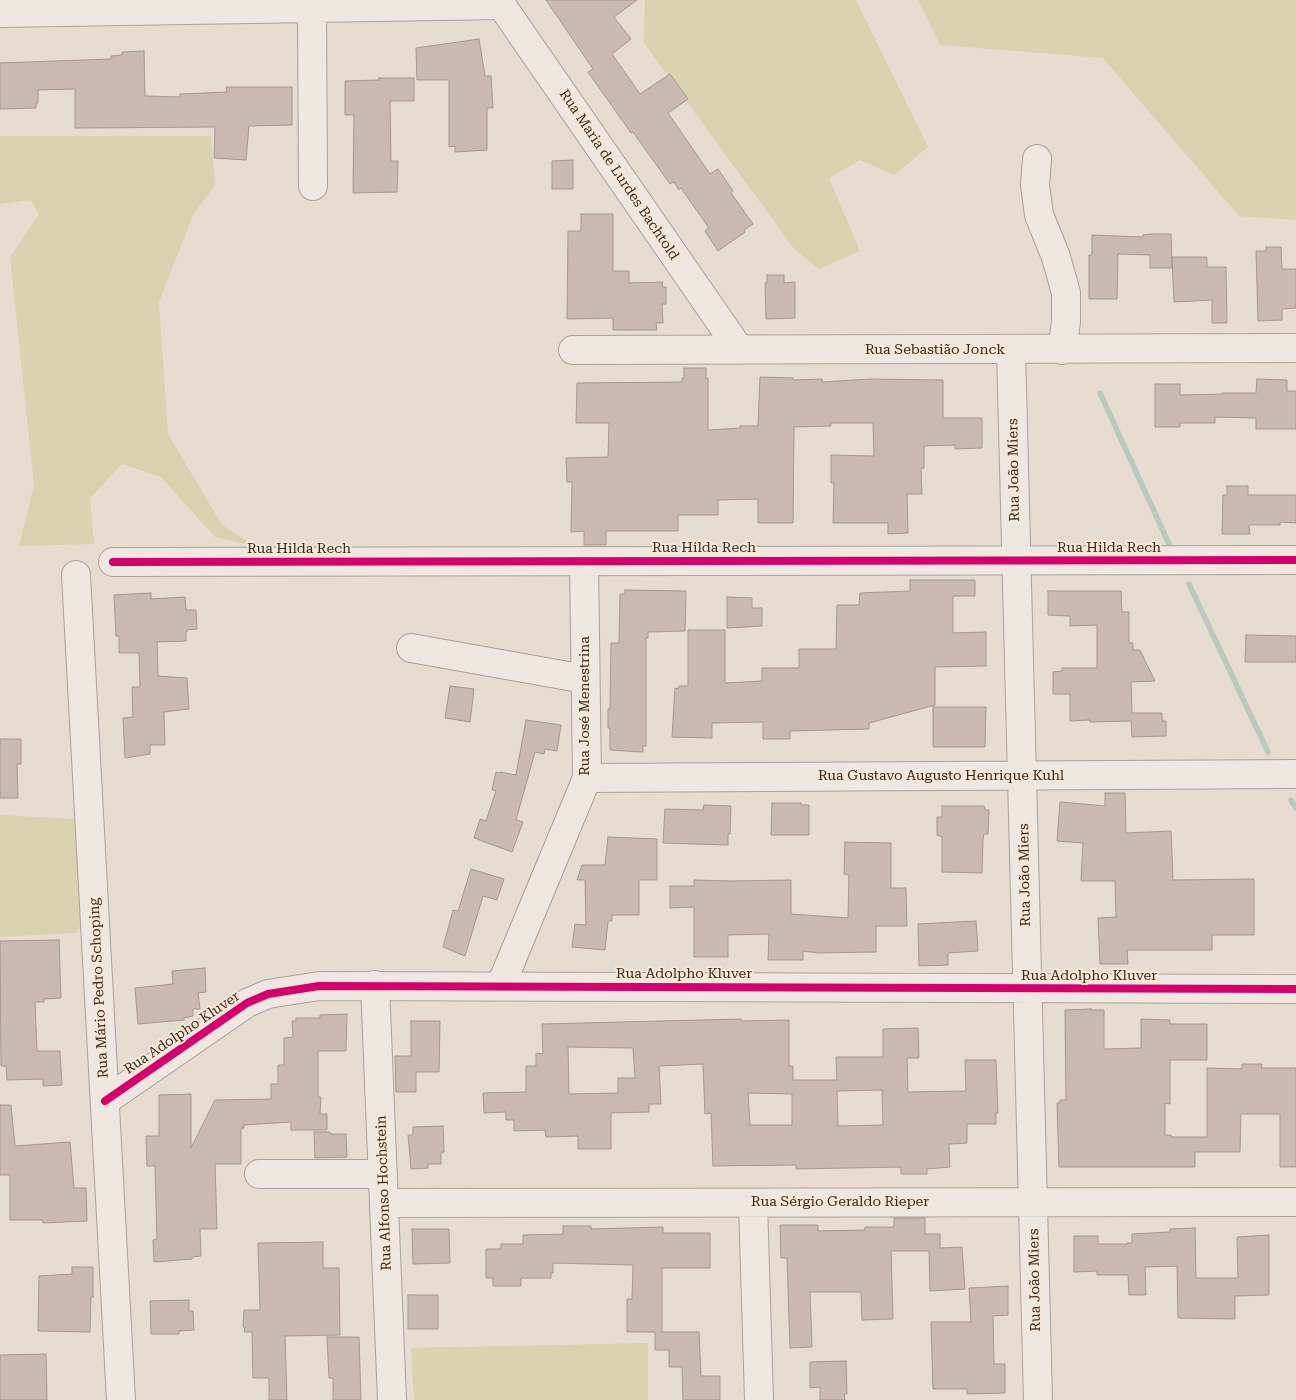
<!DOCTYPE html>
<html>
<head>
<meta charset="utf-8">
<style>
  body { margin:0 }
  canvas { display:block; background:#e7dcd0 }
</style>
</head>
<body>
<canvas width="1296" height="1400"></canvas>
<script>
const ctx = document.querySelector('canvas').getContext('2d');
ctx.lineJoin = 'round';
function fillPath(path, color) {
  ctx.fillStyle = color;
  ctx.fill(path, 'evenodd');
}
function shape(rows) {
  const path = new Path2D();
  for (const r of rows) {
    path.moveTo(r[0], r[1]);
    for (let i = 2; i < r.length; i += 2) path.lineTo(r[i], r[i + 1]);
  }
  return path;
}
function strokePath(path, color, width, dash) {
  ctx.strokeStyle = color;
  ctx.lineWidth = width;
  ctx.lineCap = dash ? 'butt' : 'round';
  ctx.setLineDash(dash || []);
  ctx.stroke(path);
}
function write(font, color, halo, rows, align = 'center') {
  ctx.font = font + ' "Roboto Serif",serif';
  ctx.lineWidth = 4;
  ctx.setLineDash([]);
  ctx.textBaseline = 'middle';
  ctx.strokeStyle = halo;
  ctx.fillStyle = color;
  for (const [text, x, y, turn = 0] of rows) {
    ctx.save();
    ctx.translate(x, y);
    ctx.rotate((+turn || 0) * Math.PI / 180);
    ctx.textAlign = isNaN(turn) ? turn : align;
    if (halo) ctx.strokeText(text, 0, 0);
    ctx.fillText(text, 0, 0);
    ctx.restore();
  }
}
fillPath(shape([
  [645,0,856,0,928,147,894,175,860,160,829,178,860,251,819,269,795,250,644,43],
  [918,0,1296,0,1296,220,1239,216,1103,58,940,45],
  [0,136,211,136,215,185,193,215,159,302,168,434,222,525,257,547,215,537,161,477,122,464,90,498,94,544,19,546,34,485,10,257,39,214,31,200,0,204],
  [0,815,77,819,84,921,76,933,0,937],
  [648,1343,648,1400,414,1400,411,1348]
]), '#dad3b2');
strokePath(shape([
  [1100,393,1169,544],
  [1189,584,1268,752],
  [1291,800,1296,808]
]), '#bbcabe', 5.5);
const building = shape([
  [546,0,637,0,614,17,631,39,612,54,640,94,670,74,688,99,668,113,710,174,718,169,733,191,731,193,753,224,744,230,745,232,718,251,705,231,709,228,681,188,679,190,674,182,670,184,633,132,631,133,588,72,593,69,546,0],
  [479,39,485,76,491,76,493,108,487,108,487,150,455,152,455,146,449,147,449,80,417,80,416,48,479,39],
  [144,51,145,96,180,97,180,94,227,92,226,87,292,87,292,125,249,126,246,160,214,158,215,127,75,128,75,89,38,90,38,103,36,103,36,108,0,109,0,63,111,59,111,56,122,55,122,52,144,51],
  [379,78,414,78,414,101,390,101,391,161,398,161,397,192,353,193,354,115,345,115,345,81,379,80,379,78],
  [573,160,573,189,552,189,552,161,573,160],
  [581,214,613,214,613,271,629,271,629,283,663,282,662,287,666,287,666,304,662,304,663,323,656,323,657,330,613,330,613,318,567,319,568,231,581,231,581,214],
  [1150,234,1171,234,1172,268,1150,268,1150,255,1118,254,1117,299,1089,299,1089,255,1092,255,1092,235,1143,237,1143,235,1150,234],
  [1266,247,1281,247,1282,269,1296,269,1296,308,1282,309,1282,320,1258,321,1256,251,1266,251,1266,247],
  [1172,257,1207,257,1207,267,1226,267,1227,323,1212,323,1212,300,1174,302,1172,257],
  [767,275,784,275,784,283,795,282,795,318,766,319,765,283,767,283,767,275],
  [684,368,706,368,706,379,708,378,708,430,740,428,740,426,758,426,760,377,793,378,793,380,822,379,822,382,871,379,943,380,943,418,982,418,982,448,955,449,955,445,924,446,924,468,921,468,922,494,907,494,908,533,888,534,888,523,833,523,834,483,831,483,831,455,874,456,873,423,831,423,831,426,794,427,793,523,758,523,758,499,718,500,718,515,678,515,678,531,606,531,606,545,584,545,584,531,571,532,572,482,567,482,566,458,608,457,609,423,576,423,577,383,682,382,682,378,684,378,684,368],
  [1257,379,1287,380,1287,391,1296,391,1296,429,1256,429,1256,418,1215,417,1215,423,1180,423,1180,427,1155,427,1155,384,1180,384,1180,395,1222,394,1222,393,1256,393,1257,379],
  [1227,486,1248,486,1248,495,1296,495,1296,523,1280,522,1280,525,1249,525,1250,534,1222,534,1223,495,1227,495,1227,486],
  [910,580,975,580,975,596,953,596,953,633,986,632,986,666,935,667,935,705,869,723,869,729,790,731,790,739,763,739,763,722,712,723,712,738,672,737,675,688,678,689,679,686,688,686,688,630,725,630,725,683,762,681,762,668,799,668,799,649,836,649,837,605,859,605,860,593,910,591,910,580],
  [625,590,686,591,685,631,648,632,648,638,646,638,646,746,643,746,643,752,610,750,610,728,608,728,608,709,610,709,611,643,619,643,620,594,625,594,625,590],
  [1048,591,1121,591,1122,612,1129,612,1129,643,1133,643,1133,650,1140,650,1155,681,1131,682,1132,713,1162,713,1162,721,1166,721,1166,736,1132,737,1131,721,1090,722,1090,720,1070,721,1070,694,1053,694,1053,672,1062,671,1062,668,1097,668,1097,625,1070,626,1070,616,1048,615,1048,591],
  [151,593,151,599,185,597,186,610,196,610,197,629,187,630,186,633,186,641,157,642,158,676,187,678,189,709,164,712,165,745,150,745,150,754,125,758,123,718,133,717,132,687,140,687,139,653,119,653,119,636,116,636,114,595,151,593],
  [727,597,752,598,752,608,762,608,762,626,727,628,727,597],
  [1246,635,1296,636,1296,662,1245,662,1246,635],
  [450,686,474,689,470,722,445,718,450,686],
  [933,707,986,707,985,747,933,747,933,707],
  [526,720,561,725,557,751,545,749,544,754,535,752,516,820,523,822,512,852,474,838,480,819,486,821,496,791,492,790,496,772,500,773,500,772,516,775,526,720],
  [0,739,21,739,21,764,17,764,18,798,0,798,0,739],
  [1105,793,1125,793,1126,833,1171,831,1173,880,1254,879,1254,935,1212,935,1212,950,1127,950,1128,964,1100,964,1098,918,1116,917,1115,881,1081,881,1083,843,1057,841,1060,802,1105,806,1105,793],
  [772,803,801,803,801,805,809,805,809,835,771,835,772,803],
  [704,805,731,806,730,834,728,834,728,845,663,843,665,809,703,810,704,805],
  [942,806,984,806,985,810,989,810,988,834,984,834,983,839,982,873,942,872,942,837,937,835,937,817,942,817,942,806],
  [608,837,657,839,657,880,639,880,639,915,612,915,612,921,608,921,605,950,572,947,575,924,586,925,585,880,577,880,582,865,605,865,608,837],
  [845,842,891,843,891,888,906,888,907,926,876,926,876,952,818,953,803,951,803,960,768,960,769,934,728,935,728,957,694,957,694,907,670,908,670,886,694,886,694,880,731,881,791,880,791,914,848,918,849,875,844,874,845,842],
  [471,869,504,879,497,900,483,896,465,956,443,947,453,910,458,911,471,869],
  [976,921,978,951,948,953,948,965,919,966,918,924,976,921],
  [59,940,61,998,44,999,44,1002,35,1002,37,1051,60,1051,62,1085,43,1086,43,1079,7,1080,6,1066,1,1066,0,941,59,940],
  [205,968,206,992,198,993,200,1009,193,1009,193,1016,184,1018,184,1020,138,1024,135,988,173,984,172,971,205,968],
  [1091,1009,1091,1010,1104,1010,1104,1049,1141,1048,1141,1019,1170,1020,1170,1024,1207,1024,1207,1060,1170,1060,1170,1104,1165,1103,1165,1135,1171,1135,1171,1137,1207,1137,1207,1068,1242,1069,1242,1064,1262,1064,1261,1068,1296,1068,1296,1167,1280,1167,1280,1114,1241,1114,1240,1152,1195,1152,1195,1167,1059,1167,1057,1103,1060,1103,1060,1100,1066,1100,1065,1010,1091,1009],
  [347,1014,346,1051,318,1051,318,1097,321,1097,320,1114,327,1114,327,1130,291,1130,291,1122,244,1125,244,1128,241,1128,241,1164,215,1164,217,1229,200,1229,201,1256,192,1257,192,1259,154,1262,153,1240,157,1239,155,1166,147,1166,146,1136,159,1136,159,1095,191,1094,191,1148,215,1100,271,1099,271,1084,278,1084,278,1065,284,1065,284,1038,293,1037,292,1021,296,1021,296,1018,320,1018,320,1015,347,1014],
  [741,1019,741,1021,789,1020,789,1066,793,1066,793,1080,837,1080,836,1057,883,1057,883,1029,918,1028,919,1058,907,1058,908,1092,966,1091,965,1060,996,1060,998,1113,996,1113,996,1124,967,1124,967,1143,949,1144,950,1167,927,1169,927,1174,901,1174,901,1167,796,1169,796,1165,713,1166,711,1113,705,1114,703,1064,659,1066,661,1104,649,1104,649,1112,611,1113,611,1149,578,1149,578,1136,546,1137,545,1130,514,1131,514,1120,506,1120,506,1112,484,1113,483,1093,526,1092,526,1066,536,1066,536,1053,543,1054,542,1024,741,1019],
  [568,1047,633,1048,635,1078,618,1078,618,1093,569,1094,568,1047],
  [882,1090,883,1125,838,1126,837,1091,882,1090],
  [748,1093,792,1094,792,1125,750,1125,748,1093],
  [411,1021,440,1021,439,1072,416,1072,416,1092,396,1092,395,1056,411,1056,411,1021],
  [0,1105,11,1105,15,1146,70,1142,74,1188,86,1188,87,1221,43,1223,43,1220,10,1220,10,1175,0,1175,0,1105],
  [443,1126,444,1152,441,1152,441,1164,428,1164,428,1168,411,1169,408,1135,413,1135,413,1127,443,1126],
  [314,1132,330,1132,331,1134,346,1134,347,1157,315,1158,314,1132],
  [894,1218,925,1218,925,1234,940,1234,940,1248,962,1247,965,1289,930,1291,929,1251,891,1251,893,1319,862,1320,861,1292,810,1292,812,1347,790,1348,787,1258,781,1258,780,1225,818,1225,818,1231,865,1230,865,1227,894,1227,894,1218],
  [563,1226,591,1226,591,1229,663,1227,663,1233,710,1233,710,1268,662,1268,662,1332,699,1332,701,1376,720,1376,720,1400,683,1400,682,1367,669,1367,669,1350,655,1350,655,1332,627,1332,627,1299,632,1299,633,1265,553,1263,553,1273,551,1273,551,1278,521,1278,521,1286,493,1286,493,1278,486,1278,486,1249,501,1249,501,1244,523,1244,523,1235,563,1234,563,1226],
  [1195,1228,1196,1278,1238,1278,1237,1237,1269,1235,1269,1295,1235,1296,1235,1319,1178,1318,1177,1266,1145,1267,1146,1295,1129,1295,1128,1275,1097,1275,1097,1271,1074,1272,1074,1236,1098,1236,1098,1244,1127,1244,1127,1243,1132,1243,1132,1234,1170,1232,1170,1229,1195,1228],
  [412,1229,449,1229,450,1263,413,1264,412,1229],
  [323,1242,323,1268,339,1268,340,1335,285,1336,287,1400,269,1400,269,1378,253,1378,252,1332,244,1332,245,1327,243,1327,244,1310,260,1310,258,1243,323,1242],
  [72,1267,93,1267,93,1297,91,1297,90,1332,38,1331,39,1276,72,1274,72,1267],
  [1008,1286,1008,1315,993,1316,994,1364,1005,1364,1005,1393,967,1394,967,1389,933,1389,931,1322,971,1322,969,1288,1008,1286],
  [408,1295,438,1295,438,1329,408,1329,408,1295],
  [189,1300,189,1311,193,1311,194,1330,179,1331,179,1334,151,1334,150,1301,189,1300],
  [327,1337,359,1337,361,1400,333,1400,333,1378,329,1378,327,1337],
  [46,1354,47,1400,0,1400,0,1355,46,1354],
  [846,1361,847,1394,844,1394,845,1400,820,1400,820,1387,810,1388,810,1362,846,1361]
]);
fillPath(building, '#cbbab1');
strokePath(building, '#a7978f', 1);
const minor = shape([
  [498,0,739,349],
  [312,8,313,186],
  [0,13,502,5],
  [1037,159,1035,185,1039,215,1056,257,1066,293,1066,322,1062,350],
  [573,350,1296,348],
  [1011,350,1038,1400],
  [113,562,1296,560],
  [76,575,121,1400],
  [411,648,585,679],
  [587,778,1296,774],
  [375,985,392,1400],
  [501,985,587,778,584,561],
  [105,1101,247,1003,268,994,319,986,1296,989],
  [259,1174,383,1174],
  [384,1203,1296,1202],
  [753,1203,759,1400]
]);
strokePath(minor, '#aca198', 30);
strokePath(minor, '#efe8e1', 28);
strokePath(shape([
  [113,562,1296,560],
  [105,1101,247,1003,268,994,319,986,1296,989]
]), '#d6006c', 8);
write('14px', '#3c281f', '#f7e8d6', [
  ["Rua Maria de Lurdes Bachtold",619,175,56],
  ["Rua Sebastião Jonck",935,350],
  ["Rua João Miers",1014,470,-91],
  ["Rua Hilda Rech",704,548],
  ["Rua Hilda Rech",1109,548],
  ["Rua Hilda Rech",299,549],
  ["Rua José Menestrina",585,706,-90],
  ["Rua Gustavo Augusto Henrique Kuhl",941,776],
  ["Rua João Miers",1025,875,-91],
  ["Rua Adolpho Kluver",684,974],
  ["Rua Adolpho Kluver",1089,976],
  ["Rua Mário Pedro Schoping",99,988,-93],
  ["Rua Adolpho Kluver",182,1033,-34],
  ["Rua Alfonso Hochstein",384,1193,-92],
  ["Rua Sérgio Geraldo Rieper",840,1202],
  ["Rua João Miers",1035,1280,-91]
]);
</script>
</body>
</html>
